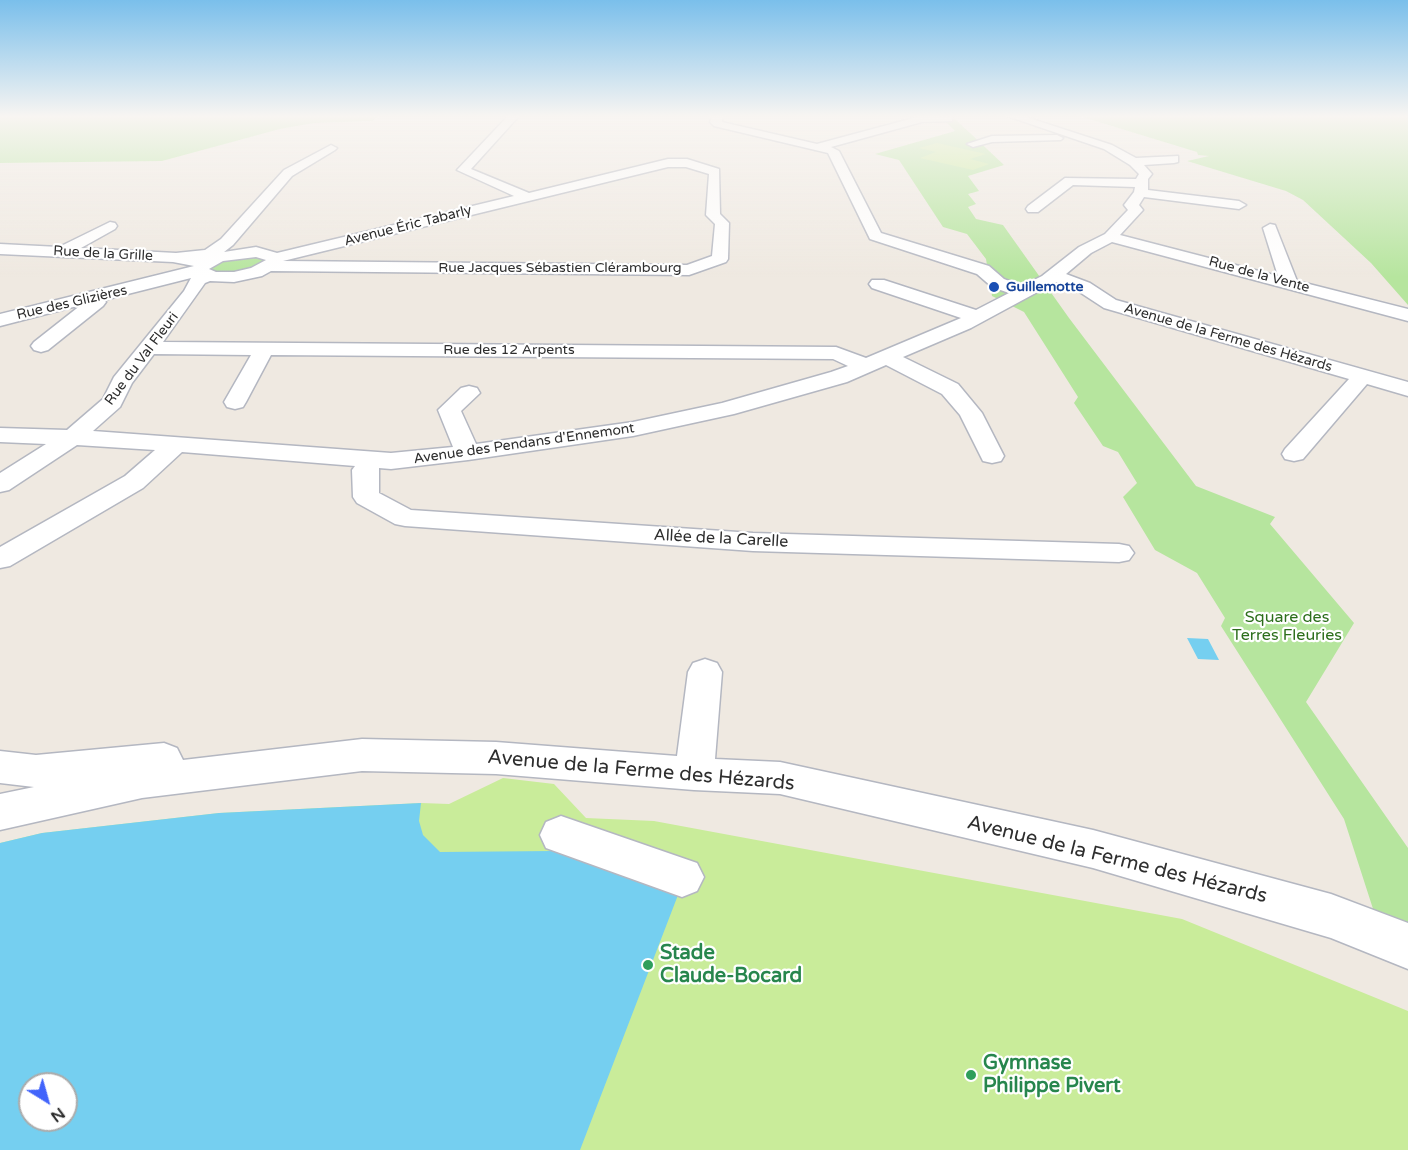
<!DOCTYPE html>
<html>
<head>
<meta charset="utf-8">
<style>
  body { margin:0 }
  #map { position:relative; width:1408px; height:1150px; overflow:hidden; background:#efe9e1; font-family:"Varela Round",sans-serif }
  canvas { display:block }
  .north { position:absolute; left:18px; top:1072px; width:60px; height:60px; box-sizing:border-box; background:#fff; border:2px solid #ababab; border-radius:50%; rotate:143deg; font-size:16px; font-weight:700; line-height:24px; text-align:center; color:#2e2e2e }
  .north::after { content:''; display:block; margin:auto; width:21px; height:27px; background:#4264fb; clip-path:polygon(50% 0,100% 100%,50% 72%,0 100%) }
</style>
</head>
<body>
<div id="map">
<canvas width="1408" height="1150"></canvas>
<div class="north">N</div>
</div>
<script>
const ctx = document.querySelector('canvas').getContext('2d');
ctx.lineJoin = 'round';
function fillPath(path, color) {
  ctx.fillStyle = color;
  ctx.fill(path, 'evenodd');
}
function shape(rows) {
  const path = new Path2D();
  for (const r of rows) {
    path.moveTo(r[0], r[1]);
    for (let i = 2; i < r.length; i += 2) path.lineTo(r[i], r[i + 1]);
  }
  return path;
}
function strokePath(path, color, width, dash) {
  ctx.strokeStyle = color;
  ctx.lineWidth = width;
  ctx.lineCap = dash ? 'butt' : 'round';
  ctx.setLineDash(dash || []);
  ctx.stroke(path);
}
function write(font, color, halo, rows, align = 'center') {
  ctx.font = font + ' "Varela Round",sans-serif';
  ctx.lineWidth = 4.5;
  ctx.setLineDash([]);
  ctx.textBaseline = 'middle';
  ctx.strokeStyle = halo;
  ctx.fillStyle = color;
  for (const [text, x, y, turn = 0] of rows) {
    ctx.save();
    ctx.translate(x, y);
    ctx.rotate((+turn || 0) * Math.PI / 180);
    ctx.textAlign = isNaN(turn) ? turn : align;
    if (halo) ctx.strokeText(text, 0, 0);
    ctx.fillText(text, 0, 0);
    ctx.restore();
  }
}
fillPath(shape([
  [0,116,380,116,372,121,314,123,280,129,162,161,0,163],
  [940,116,952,116,1004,165,968,176,979,191,968,194,976,204,968,207,976,219,1003,225,1069,318,1196,486,1275,517,1270,524,1354,623,1306,702,1408,848,1408,928,1375,915,1344,819,1221,626,1225,618,1197,573,1155,550,1123,497,1137,483,1118,452,1103,446,1074,403,1078,397,1024,312,992,296,986,259,967,234,943,227,899,160,875,154,955,131],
  [1079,116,1408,116,1408,305,1371,263,1303,200,1286,191,1187,161,1209,156,1198,155,1197,152],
  [247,255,271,260,239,274,215,272,211,270,211,267,220,260]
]), '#b6e59e');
fillPath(shape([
  [937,143,986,154,970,159,989,164,973,170,920,158,936,152,919,148],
  [503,778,554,784,586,818,654,821,1182,919,1408,1011,1408,1150,0,1150,0,843,42,833,219,813,421,803,449,804],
  [30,1084,66,1084,66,1120,30,1120]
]), '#c9ec9a');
fillPath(shape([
  [1187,638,1208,639,1219,660,1198,659],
  [421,803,419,821,423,835,440,852,554,851,678,895,580,1150,0,1150,0,843,42,833,219,813],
  [30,1084,66,1084,66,1120,30,1120]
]), '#75cff0');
const minor = shape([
  [508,116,519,116,471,169,529,193,668,159,687,159,719,169,720,214,729,223,728,259,726,262,689,275,271,271,262,276,234,282,210,281,205,283,163,342,836,347,866,358,961,318,872,288,869,284,872,280,884,280,976,310,1009,293,992,287,977,274,870,239,828,153,714,126,710,122,712,116,722,116,722,122,817,144,921,116,952,117,952,121,922,122,831,147,839,151,881,233,989,266,1004,279,1022,286,1042,276,1079,247,1105,234,1128,210,1124,205,1134,192,1135,187,1073,185,1038,212,1028,212,1026,209,1028,206,1065,178,1136,179,1139,174,1130,165,1104,149,1007,116,1023,116,1112,145,1136,158,1178,156,1178,162,1174,163,1144,165,1152,174,1148,179,1148,190,1239,201,1246,205,1239,209,1144,197,1139,205,1143,210,1120,235,1278,276,1263,228,1270,224,1275,225,1297,281,1408,309,1408,321,1112,242,1091,253,1066,274,1090,283,1116,300,1408,382,1408,396,1367,384,1303,459,1294,461,1285,459,1282,454,1285,449,1349,379,1104,308,1078,291,1056,282,971,328,903,357,958,384,982,413,1004,456,1001,461,992,463,983,461,960,415,942,394,886,365,847,382,734,414,633,436,468,460,391,469,379,468,379,493,411,510,753,533,1119,544,1129,546,1134,553,1129,560,1119,562,753,551,405,526,395,524,357,503,353,497,352,470,355,466,182,452,143,488,10,566,0,568,0,547,125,476,155,450,77,445,9,490,0,492,0,473,46,444,0,442,0,428,67,430,103,399,114,377,184,291,191,278,104,300,106,302,103,306,48,350,41,352,34,350,31,346,34,342,81,305,0,326,0,314,194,266,173,262,0,254,0,244,59,247,110,222,115,223,117,226,115,229,81,248,176,253,205,250,221,239,284,170,331,145,337,148,335,150,292,176,233,245,224,252,256,247,277,253,514,196,457,170,508,116],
  [668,167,686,167,709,174,706,215,715,224,712,256,687,265,283,261,668,167],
  [256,257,266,260,251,268,234,272,216,272,209,269,223,261,256,257],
  [154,354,251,355,224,402,227,407,235,409,243,407,246,402,271,355,833,359,848,366,831,372,722,403,633,422,476,444,461,411,480,393,477,388,469,386,461,388,438,410,453,447,391,453,93,431,120,407,132,383,154,354],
  [1057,135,1063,138,1061,140,992,142,973,147,967,144,992,136,1057,135],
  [705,659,717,663,722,672,715,759,780,762,1093,830,1331,894,1408,923,1408,969,1331,938,1093,868,780,794,694,790,496,774,362,771,142,798,0,830,0,794,34,787,0,783,0,751,36,755,164,743,177,748,183,760,362,739,496,742,677,756,688,672,693,663,705,659],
  [561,816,697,863,704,877,697,891,682,897,546,848,540,835,546,822,561,816]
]);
strokePath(minor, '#b4b7c1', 3);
fillPath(minor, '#fff');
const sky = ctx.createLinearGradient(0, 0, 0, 277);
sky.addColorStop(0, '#7abfeb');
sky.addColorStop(0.42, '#f8f5f2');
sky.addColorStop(1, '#f8f5f200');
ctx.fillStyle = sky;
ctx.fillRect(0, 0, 1408, 277);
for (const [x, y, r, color] of [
  [994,287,6,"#1a4fb4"],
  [648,965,6,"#2e9e5b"],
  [971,1075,6,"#2e9e5b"]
]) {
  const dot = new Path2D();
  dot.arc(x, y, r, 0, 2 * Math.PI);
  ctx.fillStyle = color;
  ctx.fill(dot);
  strokePath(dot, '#fff', 2);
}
write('14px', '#2e2e2e', '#fff', [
  ["Avenue Éric Tabarly",408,226,-14],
  ["Rue de la Grille",103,254,3],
  ["Rue Jacques Sébastien Clérambourg",560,268],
  ["Rue de la Vente",1259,275,15],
  ["Rue des Glizières",72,303,-13],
  ["Avenue de la Ferme des Hézards",1228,338,16],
  ["Rue des 12 Arpents",509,350],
  ["Rue du Val Fleuri",142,359,-53],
  ["Avenue des Pendans d'Ennemont",524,444,-8]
]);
write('bold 14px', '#164399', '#fff', [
  ["Guillemotte",1006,287]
], 'left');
write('16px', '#2e2e2e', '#fff', [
  ["Allée de la Carelle",721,539,3]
]);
write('16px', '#2c6e1b', '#fff', [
  ["Square des",1287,618],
  ["Terres Fleuries",1287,636]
]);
write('20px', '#2e2e2e', '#fff', [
  ["Avenue de la Ferme des Hézards",641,771,5],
  ["Avenue de la Ferme des Hézards",1117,860,14]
]);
write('bold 20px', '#27864d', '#fff', [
  ["Stade",660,954],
  ["Claude-Bocard",660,977],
  ["Gymnase",983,1064],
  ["Philippe Pivert",983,1087]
], 'left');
</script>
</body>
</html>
